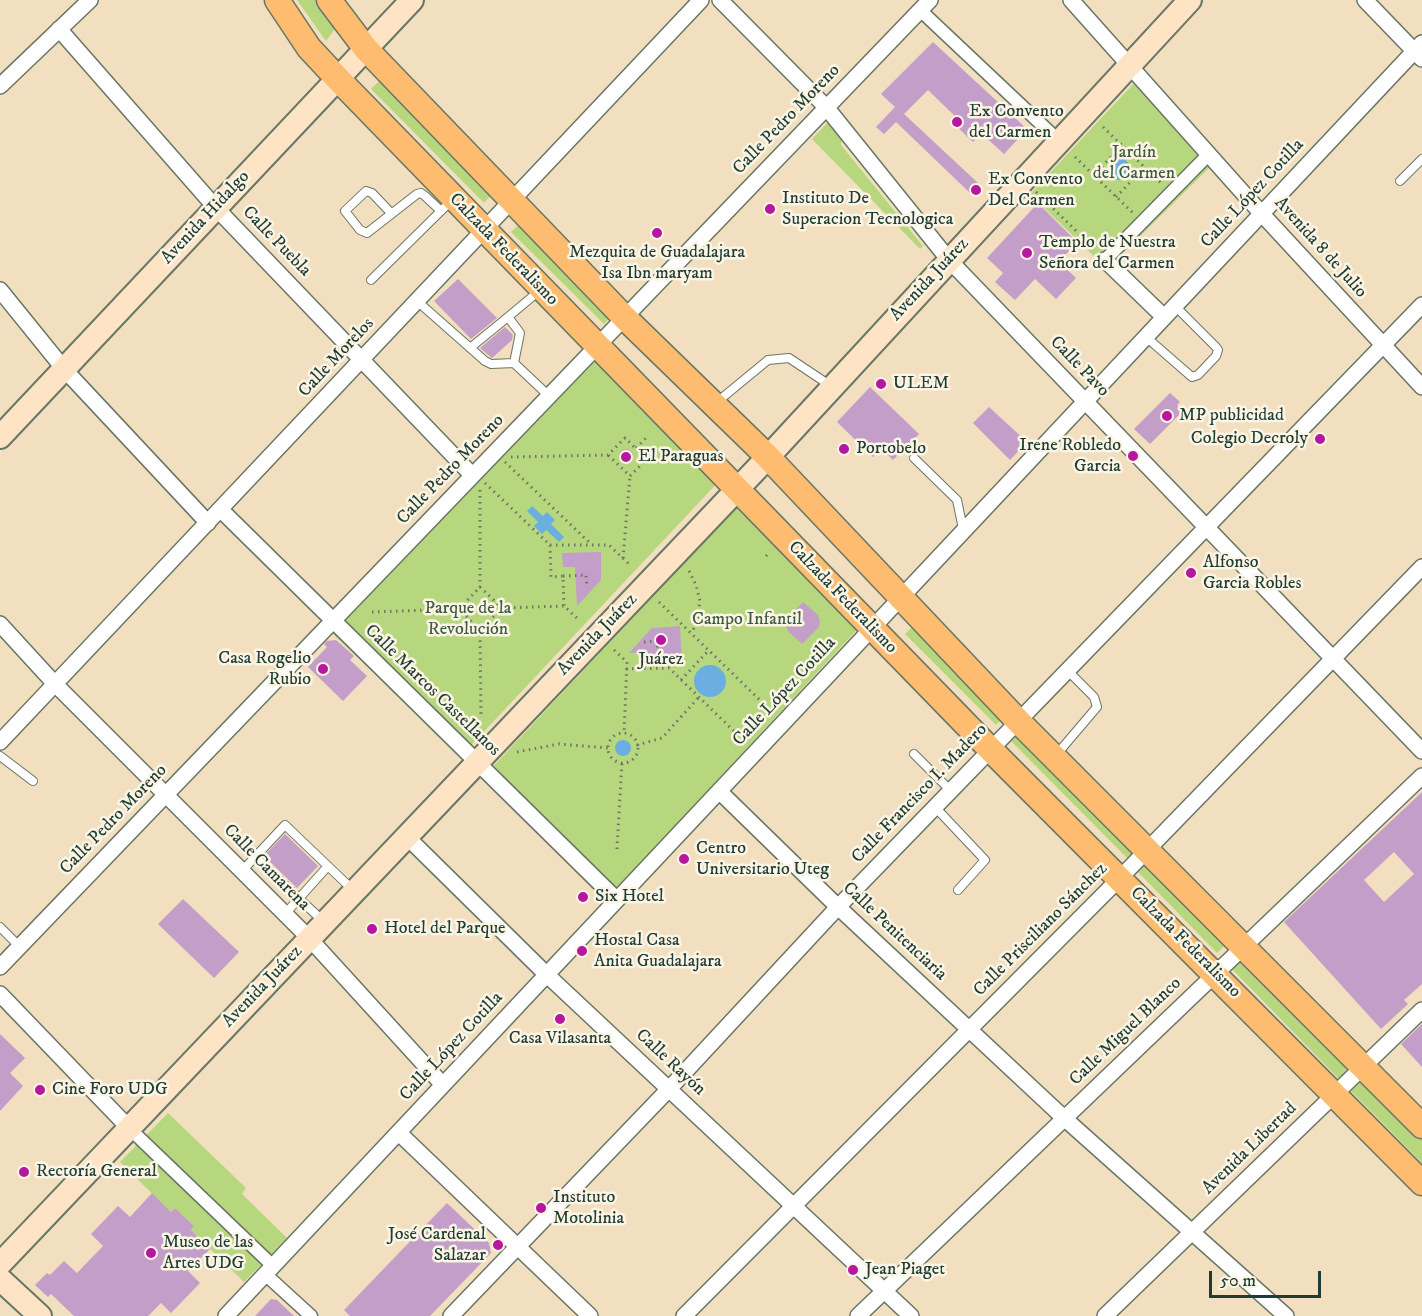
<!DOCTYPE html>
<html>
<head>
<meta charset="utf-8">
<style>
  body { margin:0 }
  #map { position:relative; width:1422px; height:1316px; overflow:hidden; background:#f1dfbf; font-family:"IM FELL DW Pica",serif }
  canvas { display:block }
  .scale { position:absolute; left:1209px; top:1271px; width:112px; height:27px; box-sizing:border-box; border:3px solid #1f3d34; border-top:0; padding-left:8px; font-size:18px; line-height:21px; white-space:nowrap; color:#1f3d34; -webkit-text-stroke:4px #fcf5e5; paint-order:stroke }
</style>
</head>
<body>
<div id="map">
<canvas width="1422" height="1316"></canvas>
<div class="scale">50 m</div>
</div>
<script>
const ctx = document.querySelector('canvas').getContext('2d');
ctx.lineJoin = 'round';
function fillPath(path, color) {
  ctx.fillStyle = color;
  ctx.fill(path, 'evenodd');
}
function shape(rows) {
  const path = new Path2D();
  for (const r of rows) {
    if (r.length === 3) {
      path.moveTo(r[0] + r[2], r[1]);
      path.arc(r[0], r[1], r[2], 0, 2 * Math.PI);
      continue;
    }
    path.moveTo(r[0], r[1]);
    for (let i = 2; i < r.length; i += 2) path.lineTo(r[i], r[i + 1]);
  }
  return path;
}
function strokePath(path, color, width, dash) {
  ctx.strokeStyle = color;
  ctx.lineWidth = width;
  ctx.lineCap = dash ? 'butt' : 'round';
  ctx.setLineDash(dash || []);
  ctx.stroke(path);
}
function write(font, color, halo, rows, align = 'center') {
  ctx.font = font + ' "IM FELL DW Pica",serif';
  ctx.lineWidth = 5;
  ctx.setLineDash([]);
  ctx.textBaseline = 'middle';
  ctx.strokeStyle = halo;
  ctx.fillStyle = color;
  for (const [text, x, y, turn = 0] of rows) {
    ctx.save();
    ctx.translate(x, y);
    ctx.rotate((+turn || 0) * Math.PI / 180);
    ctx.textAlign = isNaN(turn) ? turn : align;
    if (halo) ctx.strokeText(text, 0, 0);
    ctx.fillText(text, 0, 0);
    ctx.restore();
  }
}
fillPath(shape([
  [297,0,319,0,337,26,326,41],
  [383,77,496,190,484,203,371,89],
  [1137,80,1214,163,1107,269,1030,194],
  [831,119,843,133,841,145,923,246,920,249,812,139],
  [524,220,615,312,604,324,511,232],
  [600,356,721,479,461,756,331,632],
  [743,501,863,623,609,897,483,777],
  [917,622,1008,714,996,725,905,634],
  [1021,727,1139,848,1128,859,1009,739],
  [1149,858,1229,941,1217,953,1136,870],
  [1240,951,1353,1067,1340,1080,1227,964],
  [1363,1076,1422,1136,1422,1163,1349,1089],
  [168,1113,246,1188,242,1194,287,1238,244,1282,191,1230,194,1226,175,1208,171,1212,120,1162]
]), '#b7d77e');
fillPath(shape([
  [1119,169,11],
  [532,506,543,516,547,512,555,520,551,524,564,537,559,542,546,530,542,534,534,526,538,522,527,511],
  [710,681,16],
  [623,748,8]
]), '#6aafe0');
fillPath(shape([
  [933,42,1027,129,1004,154,981,133,973,142,955,125,960,121,928,90,904,114,978,183,970,193,896,122,884,134,876,127,895,107,881,94],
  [1038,203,1077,242,1059,262,1076,278,1056,299,1035,279,1015,300,995,282,1003,273,987,258],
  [458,279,497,318,471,339,434,301],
  [505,327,513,335,512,340,492,358,480,348],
  [870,387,919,434,893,460,882,449,873,457,837,422],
  [1170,393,1180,402,1177,405,1183,411,1150,444,1134,429],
  [989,407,1027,442,1010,460,973,423],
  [626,456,7],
  [601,552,601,580,577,606,575,567,563,567,562,553],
  [803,602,818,615,820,621,819,627,802,644,788,631,786,625,787,619],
  [680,626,682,664,666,665,666,659,644,661,643,652,629,653,652,628],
  [336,640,354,656,350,660,367,676,343,701,308,667,327,647,324,644,327,641],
  [1422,792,1422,984,1404,1000,1408,1004,1381,1029,1284,922],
  [1394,852,1414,874,1384,902,1364,880],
  [285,834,318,866,297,888,264,856],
  [183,899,239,952,214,978,158,924],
  [1422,1024,1422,1067,1401,1044],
  [0,1034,25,1058,10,1073,23,1086,0,1111],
  [152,1193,171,1212,175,1208,194,1226,191,1230,210,1249,188,1271,200,1283,171,1313,161,1303,148,1316,74,1316,51,1294,48,1297,35,1285,47,1273,50,1275,64,1261,77,1273,103,1246,91,1234,118,1206,130,1217],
  [447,1203,489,1243,491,1253,430,1316,350,1316,344,1310],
  [271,1299,277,1300,294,1316,255,1316]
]), '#c29ec9');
const service = shape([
  [1400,181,1422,159],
  [391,213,372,193,366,191,345,211,360,230,367,233,417,194,421,193,425,196,441,211],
  [371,280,452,200],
  [417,301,485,361,491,364,514,363,549,396],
  [1146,337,1192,377,1198,375,1216,356,1218,350,1216,347,1175,306],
  [470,348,508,317],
  [514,363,520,333,508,317,539,291],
  [717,402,768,360,789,358,831,386],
  [914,458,957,500,963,529],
  [914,754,951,791],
  [1057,754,1097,707,1094,697,1067,670],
  [0,756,33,781],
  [935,807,985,860,958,890],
  [255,857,324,922],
  [242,871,285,825,353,890],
  [285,914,328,866],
  [0,927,20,947]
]);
const pedestrian = shape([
  [920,10,1059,141],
  [1105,260,1209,154],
  [129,1128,273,1266],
  [265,1274,311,1316]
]);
const minor = shape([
  [720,0,826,107,949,260,1422,751],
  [1071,0,1261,213,1422,387],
  [1365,0,1422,59],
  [59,29,216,208,472,475],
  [0,86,90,0],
  [1105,260,1164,317],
  [0,290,64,369,208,523],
  [221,510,616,899],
  [0,624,55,684,309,938,443,1085],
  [0,742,701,0],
  [719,791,838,907,1064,1118,1286,1316],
  [406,836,546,974,911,1316],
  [0,967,930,0],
  [0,994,129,1128],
  [399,1133,590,1316],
  [226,1316,1422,43],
  [451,1316,669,1089,838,907,1422,305],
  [684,1316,1120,878,1422,567],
  [858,1316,1422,776],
  [1105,1316,1422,1010]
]);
const secondary = shape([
  [0,437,412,0],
  [0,1264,768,457,1190,0],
  [0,1279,40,1316]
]);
const primary = shape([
  [277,0,309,48,338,79,991,750,1422,1183],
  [329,0,366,49,625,318,768,457,1018,721,1422,1126]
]);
strokePath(service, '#687665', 10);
strokePath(pedestrian, '#687665', 15);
strokePath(minor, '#687665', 18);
strokePath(secondary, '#687665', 26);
strokePath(primary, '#687665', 27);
strokePath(shape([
  [1103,127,1161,183],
  [1075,157,1134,214],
  [1093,175,1122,146],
  [1036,192,1096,250],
  [1116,197,1144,168],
  [636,448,648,436],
  [511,457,608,455,625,438,647,459,630,476,608,455],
  [505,462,592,545],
  [485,483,550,545,551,577,563,576,564,606],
  [480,490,480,587],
  [550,545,609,545,630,565],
  [766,556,770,552],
  [623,558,630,476],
  [689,571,696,585,700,601,697,620,692,633],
  [563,576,586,575,587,588],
  [659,602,767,707],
  [502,608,564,606,579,620],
  [372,612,459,609],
  [480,630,459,609,480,587,502,608,480,630,481,717],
  [644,642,657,641,660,668],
  [614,650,627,662,624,733],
  [626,669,669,668,739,736],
  [681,680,708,651],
  [623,748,15],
  [637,745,662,738,699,697],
  [517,752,559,744,608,748],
  [617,849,622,762]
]), '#687665', 3, [1.5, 4.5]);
strokePath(service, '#fff', 8);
strokePath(pedestrian, '#fff', 12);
strokePath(minor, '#fff', 15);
strokePath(secondary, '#fee4c5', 22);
strokePath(primary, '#fdbc6f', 24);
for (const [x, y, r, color] of [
  [957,122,6,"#b5179e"],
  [976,190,6,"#b5179e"],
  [770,209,6,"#b5179e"],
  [657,233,6,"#b5179e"],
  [1027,253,6,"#b5179e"],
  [881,384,6,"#b5179e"],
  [1167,416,6,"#b5179e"],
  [1320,439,6,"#b5179e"],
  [844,449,6,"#b5179e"],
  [1133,456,6,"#b5179e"],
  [626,457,6,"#b5179e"],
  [1191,573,6,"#b5179e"],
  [661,640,6,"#b5179e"],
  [323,669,6,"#b5179e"],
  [684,859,6,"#b5179e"],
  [583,897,6,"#b5179e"],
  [372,929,6,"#b5179e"],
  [582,951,6,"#b5179e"],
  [560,1019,6,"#b5179e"],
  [40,1090,6,"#b5179e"],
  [24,1172,6,"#b5179e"],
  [541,1208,6,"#b5179e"],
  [498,1245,6,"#b5179e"],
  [151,1253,6,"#b5179e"],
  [853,1270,6,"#b5179e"]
]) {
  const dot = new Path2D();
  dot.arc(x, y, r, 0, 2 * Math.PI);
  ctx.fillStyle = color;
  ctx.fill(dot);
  strokePath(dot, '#fcf5e5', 2);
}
write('18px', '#1f3d34', '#fcf5e5', [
  ["Ex Convento",969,112],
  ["del Carmen",969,133],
  ["Ex Convento",988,180],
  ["Del Carmen",988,201],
  ["Instituto De",782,199],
  ["Superacion Tecnologica",782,220],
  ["Templo de Nuestra",1039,243],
  ["Señora del Carmen",1039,264],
  ["Mezquita de Guadalajara",657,253,"center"],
  ["Isa Ibn maryam",657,274,"center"],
  ["ULEM",893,384],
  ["MP publicidad",1179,416],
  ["Colegio Decroly",1308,439,"right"],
  ["Irene Robledo",1121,446,"right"],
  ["Garcia",1121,467,"right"],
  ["Portobelo",856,449],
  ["El Paraguas",638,457],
  ["Alfonso",1203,563],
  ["Garcia Robles",1203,584],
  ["Casa Rogelio",311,659,"right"],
  ["Rubio",311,680,"right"],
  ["Juárez",661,660,"center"],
  ["Centro",696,849],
  ["Universitario Uteg",696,870],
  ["Six Hotel",595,897],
  ["Hotel del Parque",384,929],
  ["Hostal Casa",594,941],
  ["Anita Guadalajara",594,962],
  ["Casa Vilasanta",560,1039,"center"],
  ["Cine Foro UDG",52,1090],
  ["Rectoría General",36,1172],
  ["Instituto",553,1198],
  ["Motolinia",553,1219],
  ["José Cardenal",486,1235,"right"],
  ["Salazar",486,1256,"right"],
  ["Museo de las",163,1243],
  ["Artes UDG",163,1264],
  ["Jean Piaget",865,1270]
], 'left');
write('18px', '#1f3d34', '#fcf5e5', [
  ["Calle Pedro Moreno",787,120,-46],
  ["Calle López Cotilla",1253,194,-47],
  ["Avenida Hidalgo",206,218,-47],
  ["Calle Puebla",276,242,46],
  ["Avenida 8 de Julio",1320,248,48],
  ["Calzada Federalismo",503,250,46],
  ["Avenida Juárez",930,280,-47],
  ["Calle Morelos",337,358,-47],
  ["Calle Pavo",1079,367,46],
  ["Calle Pedro Moreno",451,470,-46],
  ["Calzada Federalismo",842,598,46],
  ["Avenida Juárez",598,635,-46],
  ["Calle Marcos Castellanos",432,691,44],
  ["Calle López Cotilla",785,692,-47],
  ["Calle Francisco I. Madero",920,794,-46],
  ["Calle Pedro Moreno",114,820,-46],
  ["Calle Camarena",266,868,45],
  ["Calle Prisciliano Sánchez",1041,930,-45],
  ["Calle Penitenciaria",894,932,43],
  ["Calzada Federalismo",1185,943,45],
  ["Avenida Juárez",263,987,-46],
  ["Calle Miguel Blanco",1126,1032,-44],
  ["Calle López Cotilla",452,1047,-47],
  ["Calle Rayón",670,1063,43],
  ["Avenida Libertad",1250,1149,-44]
]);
write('18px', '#3d5c43', '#fcf5e5', [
  ["Jardín",1134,153],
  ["del Carmen",1134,174],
  ["Parque de la",468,609],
  ["Revolución",468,630],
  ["Campo Infantil",747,620]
]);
</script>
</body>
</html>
